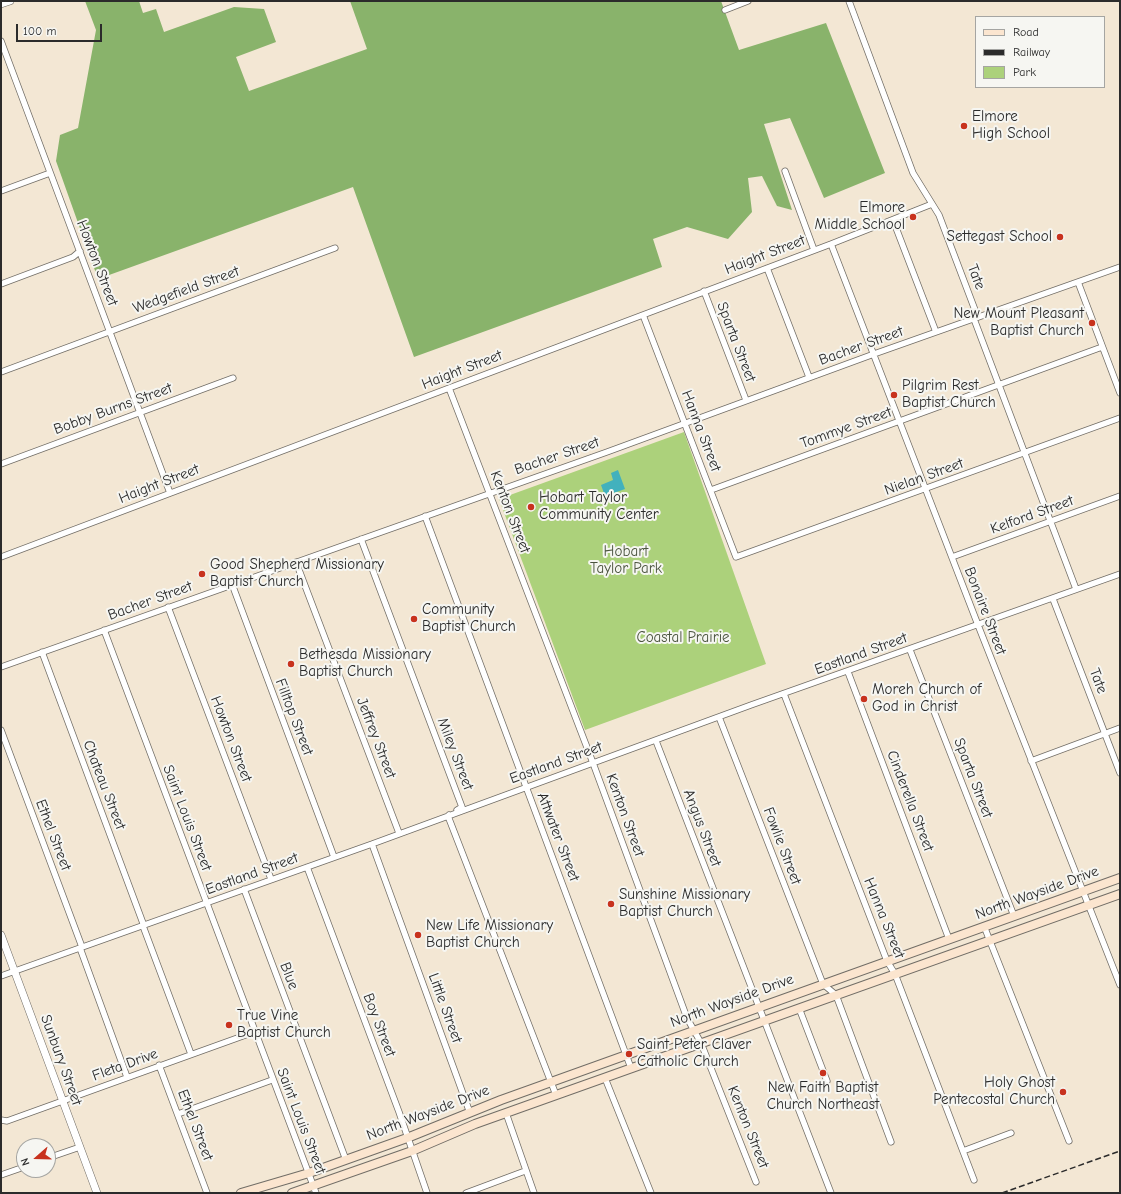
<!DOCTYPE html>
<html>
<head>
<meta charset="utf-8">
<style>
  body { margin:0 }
  #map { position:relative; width:1121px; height:1194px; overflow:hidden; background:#f3e7d4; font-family:"Comic Neue",sans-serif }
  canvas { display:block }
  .frame { position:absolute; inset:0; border:2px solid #2b2b2b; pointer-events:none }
  .legend { position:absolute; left:975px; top:16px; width:130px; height:72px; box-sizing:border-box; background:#f6f6f2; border:1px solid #a5a5a2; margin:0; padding:5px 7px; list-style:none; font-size:12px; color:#2b2b2b }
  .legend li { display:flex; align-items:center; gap:8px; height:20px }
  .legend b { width:20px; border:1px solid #a5a5a2 }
  .north { position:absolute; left:16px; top:1138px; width:40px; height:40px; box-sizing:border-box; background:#f6f6f2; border:1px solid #a5a5a2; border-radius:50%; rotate:250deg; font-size:11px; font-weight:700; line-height:16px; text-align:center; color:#2b2b2b }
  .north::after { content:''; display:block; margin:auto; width:14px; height:18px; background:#c8321e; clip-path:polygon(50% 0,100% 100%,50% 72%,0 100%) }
  .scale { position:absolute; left:16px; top:24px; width:86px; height:18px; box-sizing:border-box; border:2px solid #2b2b2b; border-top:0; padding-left:5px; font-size:12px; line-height:14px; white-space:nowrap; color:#2b2b2b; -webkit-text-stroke:3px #f6f6f2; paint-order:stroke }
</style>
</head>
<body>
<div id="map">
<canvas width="1121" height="1194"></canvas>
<div class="frame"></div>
<ul class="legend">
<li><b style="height:5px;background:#fbe5cf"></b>Road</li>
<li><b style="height:5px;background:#2b2b2b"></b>Railway</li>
<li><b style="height:11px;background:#acd17b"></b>Park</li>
</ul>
<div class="north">N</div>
<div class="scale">100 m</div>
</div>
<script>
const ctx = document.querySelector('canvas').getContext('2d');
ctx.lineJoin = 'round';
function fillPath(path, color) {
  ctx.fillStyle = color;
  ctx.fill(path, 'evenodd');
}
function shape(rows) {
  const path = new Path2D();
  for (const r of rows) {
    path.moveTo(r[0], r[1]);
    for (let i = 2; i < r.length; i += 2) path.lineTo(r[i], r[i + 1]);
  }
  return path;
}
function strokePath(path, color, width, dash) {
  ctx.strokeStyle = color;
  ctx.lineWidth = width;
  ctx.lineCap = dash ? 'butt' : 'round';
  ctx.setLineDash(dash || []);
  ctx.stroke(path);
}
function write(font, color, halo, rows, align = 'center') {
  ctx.font = font + ' "Comic Neue",sans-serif';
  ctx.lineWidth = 4;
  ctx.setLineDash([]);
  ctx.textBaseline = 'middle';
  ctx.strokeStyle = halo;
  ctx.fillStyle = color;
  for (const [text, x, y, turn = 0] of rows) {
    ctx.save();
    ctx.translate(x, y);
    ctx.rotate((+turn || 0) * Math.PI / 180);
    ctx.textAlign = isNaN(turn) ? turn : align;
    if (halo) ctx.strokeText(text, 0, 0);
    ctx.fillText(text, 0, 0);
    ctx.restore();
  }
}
fillPath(shape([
  [684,432,766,664,585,730,499,499]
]), '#acd17b');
fillPath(shape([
  [85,1,139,1,143,13,156,9,164,32,234,7,264,9,276,42,236,57,249,91,367,49,350,1,721,1,739,50,826,23,885,173,824,198,790,118,764,124,792,210,777,206,762,176,748,178,752,212,728,239,687,227,653,239,662,267,414,357,353,187,98,279,56,161,60,135,78,128,96,30]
]), '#89b36b');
fillPath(shape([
  [618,470,625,489,605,496,601,485,613,480,611,473]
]), '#42b1bd');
const minor = shape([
  [849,1,913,173,939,215,975,310,974,319,1076,589],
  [725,10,748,1],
  [1,41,170,493],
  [785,171,814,250],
  [1,191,50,173],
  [893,220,936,332],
  [831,244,978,625,1120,985],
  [767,268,809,377],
  [1078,282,1120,393],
  [1,284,73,257,80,251],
  [704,291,746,400],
  [643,315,736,557,1120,418],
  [1,372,335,248],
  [449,388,593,763,687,1018,701,1043,756,1182],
  [1,464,233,378],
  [711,490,1102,347],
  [425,516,631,1068],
  [361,539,462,807,457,810],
  [1,557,831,244,932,204],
  [952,557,1120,496],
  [296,562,399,833],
  [232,584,334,857],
  [1053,599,1120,773],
  [168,607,271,879],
  [104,630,316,1193],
  [910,650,1014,916],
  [42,652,144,926],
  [1,667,607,452,874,354,1120,267],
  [848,672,949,939],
  [784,694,887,961,895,974,974,1180],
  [719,717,823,984,836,995,891,1142],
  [1,730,82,947],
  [656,741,831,1193],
  [1031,761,1120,728],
  [449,815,448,816,556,1095],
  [372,844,470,1113],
  [307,867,399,1112,427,1193],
  [244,889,346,1160],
  [143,926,191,1054],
  [984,926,1069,1141],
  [80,948,127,1077],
  [1,976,372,844,751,705,1120,574],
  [799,1008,827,1081],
  [159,1065,207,1193],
  [605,1078,651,1193],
  [506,1113,534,1193],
  [178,1114,272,1080],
  [1,1120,7,1121,254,1032],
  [963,1151,1011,1133],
  [48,1158,80,1147],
  [1,1175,24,1167],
  [466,1193,525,1171]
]);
const tertiary = shape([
  [1,4,10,1],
  [1,935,97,1193]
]);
const secondary = shape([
  [241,1193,309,1173,407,1138,501,1100,1120,878],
  [292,1193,412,1151,475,1124,1120,894]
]);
strokePath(minor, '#716d66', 7);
strokePath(tertiary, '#716d66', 8);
strokePath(secondary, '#716d66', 10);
strokePath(minor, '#fff', 5.5);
strokePath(tertiary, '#fff', 7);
strokePath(secondary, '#fbe5cf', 8);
strokePath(shape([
  [1002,1193,1120,1151]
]), '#2b2b2b', 1.5, [6, 3]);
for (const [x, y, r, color] of [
  [964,126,4,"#c8321e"],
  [913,217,4,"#c8321e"],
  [1060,237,4,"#c8321e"],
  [1092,323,4,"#c8321e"],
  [894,395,4,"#c8321e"],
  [531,507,4,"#c8321e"],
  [202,574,4,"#c8321e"],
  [414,619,4,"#c8321e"],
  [291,664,4,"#c8321e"],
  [864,699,4,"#c8321e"],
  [611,904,4,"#c8321e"],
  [418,935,4,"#c8321e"],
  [229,1025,4,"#c8321e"],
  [629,1054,4,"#c8321e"],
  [823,1073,4,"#c8321e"],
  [1063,1092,4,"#c8321e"]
]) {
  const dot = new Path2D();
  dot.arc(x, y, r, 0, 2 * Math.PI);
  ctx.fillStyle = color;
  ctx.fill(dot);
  strokePath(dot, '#f6f6f2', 1.5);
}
write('15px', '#2b2b2b', '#f6f6f2', [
  ["Elmore",972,117],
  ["High School",972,134],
  ["Elmore",905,208,"right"],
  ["Middle School",905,225,"right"],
  ["Settegast School",1052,237,"right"],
  ["New Mount Pleasant",1084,314,"right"],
  ["Baptist Church",1084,331,"right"],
  ["Pilgrim Rest",902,386],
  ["Baptist Church",902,403],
  ["Hobart Taylor",539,498],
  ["Community Center",539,515],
  ["Good Shepherd Missionary",210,565],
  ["Baptist Church",210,582],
  ["Community",422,610],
  ["Baptist Church",422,627],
  ["Bethesda Missionary",299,655],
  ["Baptist Church",299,672],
  ["Moreh Church of",872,690],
  ["God in Christ",872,707],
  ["Sunshine Missionary",619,895],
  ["Baptist Church",619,912],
  ["New Life Missionary",426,926],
  ["Baptist Church",426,943],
  ["True Vine",237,1016],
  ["Baptist Church",237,1033],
  ["Saint Peter Claver",637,1045],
  ["Catholic Church",637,1062],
  ["Holy Ghost",1055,1083,"right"],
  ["Pentecostal Church",1055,1100,"right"],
  ["New Faith Baptist",823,1088,"center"],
  ["Church Northeast",823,1105,"center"]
], 'left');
write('15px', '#2b2b2b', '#f6f6f2', [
  ["Haight Street",765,255,-21],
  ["Howton Street",97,263,69],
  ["Tate",976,277,69],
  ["Wedgefield Street",186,290,-20],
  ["Sparta Street",736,342,69],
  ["Bacher Street",861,346,-20],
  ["Haight Street",462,370,-21],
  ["Bobby Burns Street",113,409,-20],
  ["Tommye Street",846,428,-20],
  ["Hanna Street",701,431,69],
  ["Bacher Street",557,456,-19],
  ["Nielan Street",924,477,-20],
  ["Haight Street",159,484,-21],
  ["Kenton Street",510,512,69],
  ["Kelford Street",1032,515,-20],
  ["Bacher Street",150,601,-20],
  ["Bonaire Street",985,611,69],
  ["Eastland Street",861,654,-20],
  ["Tate",1098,681,69],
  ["Filltop Street",294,717,69],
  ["Jeffrey Street",376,738,69],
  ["Howton Street",231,739,69],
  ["Miley Street",455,754,69],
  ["Eastland Street",556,763,-20],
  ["Sparta Street",973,778,69],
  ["Chateau Street",104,785,69],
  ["Cinderella Street",910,801,69],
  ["Kenton Street",625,815,70],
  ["Saint Louis Street",187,818,69],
  ["Angus Street",702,828,69],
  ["Ethel Street",53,835,69],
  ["Attwater Street",558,837,69],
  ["Fowlie Street",782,846,69],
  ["Eastland Street",252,874,-20],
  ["North Wayside Drive",1037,893,-20],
  ["Hanna Street",884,918,68],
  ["Blue",289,976,69],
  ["North Wayside Drive",732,1001,-20],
  ["Little Street",445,1008,70],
  ["Boy Street",379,1025,69],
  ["Sunbury Street",61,1060,70],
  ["Fleta Drive",125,1065,-20],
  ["North Wayside Drive",428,1113,-21],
  ["Saint Louis Street",301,1121,69],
  ["Ethel Street",195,1125,69],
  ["Kenton Street",748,1127,68]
]);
write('15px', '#4b543f', '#f6f6f2', [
  ["Hobart",626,552],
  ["Taylor Park",626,569],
  ["Coastal Prairie",683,638]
]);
</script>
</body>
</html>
